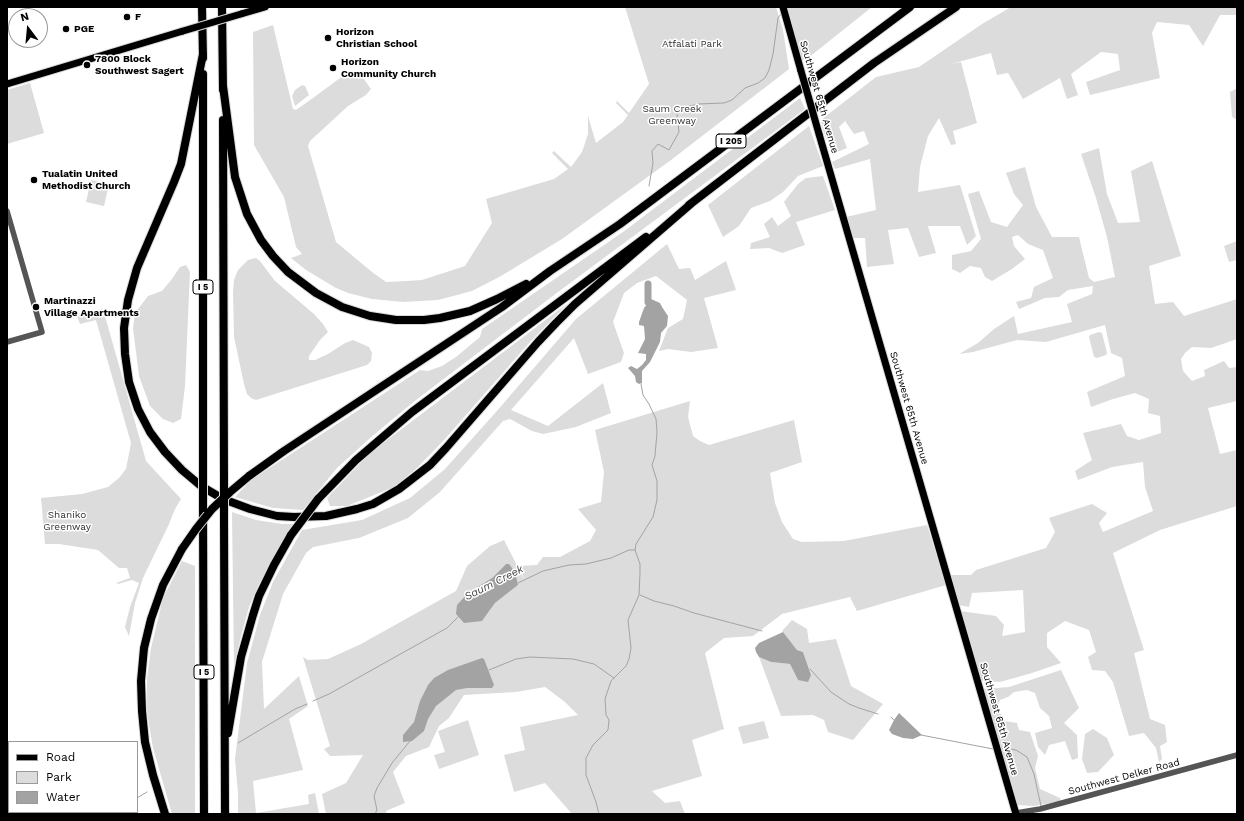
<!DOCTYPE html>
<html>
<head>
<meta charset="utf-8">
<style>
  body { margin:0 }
  #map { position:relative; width:1244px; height:821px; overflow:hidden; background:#fff; font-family:"Work Sans",sans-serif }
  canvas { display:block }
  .frame { position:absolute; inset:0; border:8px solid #000; pointer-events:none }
  .legend { position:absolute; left:8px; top:741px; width:130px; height:72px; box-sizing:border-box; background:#fff; border:1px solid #999; margin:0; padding:5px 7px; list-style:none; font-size:12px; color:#000 }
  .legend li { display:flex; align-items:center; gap:8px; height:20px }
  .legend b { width:20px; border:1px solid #999 }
  .north { position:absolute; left:8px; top:8px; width:40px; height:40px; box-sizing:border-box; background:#fff; border:1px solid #999; border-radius:50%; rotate:344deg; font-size:11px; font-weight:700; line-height:16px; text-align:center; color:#000 }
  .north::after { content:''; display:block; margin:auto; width:14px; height:18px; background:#000; clip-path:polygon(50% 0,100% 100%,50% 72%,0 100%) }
</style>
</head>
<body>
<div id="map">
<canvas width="1244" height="821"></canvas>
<div class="frame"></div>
<ul class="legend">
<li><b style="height:5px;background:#000"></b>Road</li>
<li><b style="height:11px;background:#dcdcdc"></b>Park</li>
<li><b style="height:11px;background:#a3a3a3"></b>Water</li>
</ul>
<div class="north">N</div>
</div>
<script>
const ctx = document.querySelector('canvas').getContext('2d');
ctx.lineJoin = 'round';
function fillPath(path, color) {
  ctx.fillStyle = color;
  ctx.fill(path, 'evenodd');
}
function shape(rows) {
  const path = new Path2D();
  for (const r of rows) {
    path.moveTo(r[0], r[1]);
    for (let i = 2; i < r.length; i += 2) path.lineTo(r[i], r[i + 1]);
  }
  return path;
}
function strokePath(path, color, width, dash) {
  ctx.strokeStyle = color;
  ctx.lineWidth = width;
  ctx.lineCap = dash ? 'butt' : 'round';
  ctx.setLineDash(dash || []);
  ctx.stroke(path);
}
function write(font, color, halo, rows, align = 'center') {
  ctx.font = font + ' "Work Sans",sans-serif';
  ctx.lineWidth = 3;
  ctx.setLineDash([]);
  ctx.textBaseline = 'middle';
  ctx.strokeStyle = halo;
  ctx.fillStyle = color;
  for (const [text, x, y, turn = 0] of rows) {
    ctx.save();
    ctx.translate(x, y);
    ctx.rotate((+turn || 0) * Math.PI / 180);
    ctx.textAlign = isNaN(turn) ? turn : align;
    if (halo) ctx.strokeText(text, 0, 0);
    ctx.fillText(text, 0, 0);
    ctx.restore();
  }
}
fillPath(shape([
  [625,7,776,7,783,30,789,69,671,160,562,239,501,276,472,291,438,300,403,302,372,299,348,293,336,288,306,270,291,258,302,254,296,247,284,197,254,145,253,32,273,25,293,109,296,110,313,98,344,75,355,72,361,75,371,89,366,95,348,106,310,141,308,146,336,242,372,272,386,282,407,281,422,280,465,266,492,223,486,199,554,179,568,169,552,153,554,151,571,167,582,152,588,134,588,116,596,143,623,122,628,115,616,103,617,101,629,113,649,84],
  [786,7,872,7,808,58,802,60],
  [1011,7,1237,7,1237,15,1220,15,1203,46,1189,25,1157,22,1152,33,1160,78,1090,95,1086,82,1120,70,1118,54,1101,52,1071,74,1078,95,1067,99,1060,78,1023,99,1008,73,997,75,991,53,951,64,961,62,977,123,953,131,956,144,951,145,939,118,928,136,920,167,918,192,960,185,976,236,967,245,960,226,928,226,936,253,919,257,908,228,888,230,894,264,867,267,865,238,851,238,846,217,876,210,870,159,835,169,832,162,869,144,864,131,854,134,845,121,839,127,847,148,832,154,823,130,821,120,876,77,919,67,982,24],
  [30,83,44,133,7,144,7,90],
  [302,85,305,86,309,95,295,106,292,96,295,90],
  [1237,88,1237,120,1232,117,1230,92],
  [800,98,805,109,558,292,416,400,370,438,337,468,303,510,273,508,235,497,251,480,420,370,428,371,442,366,456,357,480,337,482,329,623,232],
  [809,126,823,166,798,176,783,192,770,201,751,208,739,226,723,237,708,205],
  [1099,148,1107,194,1118,223,1140,222,1131,171,1152,161,1181,256,1149,266,1155,304,1173,302,1184,316,1237,299,1237,339,1211,348,1192,347,1185,353,1181,359,1183,371,1192,381,1205,376,1204,370,1224,361,1229,368,1237,367,1237,401,1208,408,1220,454,1237,450,1237,506,1160,530,1113,553,1144,650,1134,653,1150,719,1165,725,1167,742,1160,746,1162,759,1159,762,1156,748,1144,733,1129,736,1113,682,1105,671,1092,670,1088,657,1096,652,1089,630,1065,621,1047,633,1047,647,1061,663,1032,673,1000,682,981,681,960,611,996,616,1004,625,1002,636,1025,632,1023,590,972,593,969,607,959,605,950,575,971,575,976,570,1046,548,1055,532,1049,518,1092,504,1107,513,1099,523,1103,532,1153,511,1145,487,1143,462,1112,467,1078,480,1075,471,1092,460,1083,433,1121,424,1127,436,1139,440,1161,433,1160,416,1148,413,1149,399,1135,393,1113,399,1091,407,1087,392,1125,376,1122,358,1111,353,1105,325,1046,342,1017,340,973,352,959,354,978,343,994,329,1014,316,1018,334,1072,322,1067,304,1092,294,1093,286,1068,290,1059,297,1045,298,1019,309,1016,302,1031,298,1034,287,1053,278,1043,250,1028,244,1018,235,1012,237,1014,246,1025,259,1012,269,992,281,985,277,981,268,970,266,960,273,952,269,952,255,971,251,981,239,968,194,979,191,991,222,1007,227,1023,205,1014,194,1006,173,1025,167,1036,207,1052,237,1079,237,1089,278,1094,282,1115,277,1107,237,1096,198,1081,154],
  [823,176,835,210,796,222,805,245,782,253,769,248,750,249,751,243,770,237,764,224,772,217,778,226,791,216,784,202,798,184,806,178],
  [91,180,109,184,104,206,86,202],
  [1237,241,1237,260,1229,262,1224,246],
  [667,244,679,269,690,268,695,280,726,261,736,290,704,298,718,348,691,352,668,349,659,351,668,328,683,319,687,300,656,276,637,283,624,293,613,322,624,353,621,362,588,374,574,338,511,410,548,426,603,383,611,413,576,427,543,434,532,431,510,419,503,421,440,492,408,518,359,538,313,547,306,553,283,594,262,662,264,709,299,676,308,706,289,719,303,770,253,781,256,813,309,804,308,795,315,793,319,814,238,814,238,793,235,759,247,663,260,615,273,582,302,530,362,520,410,498,445,469,496,412,576,319],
  [256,258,260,261,275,281,314,314,323,324,328,332,320,340,309,356,309,360,315,360,328,354,345,343,353,340,369,347,372,353,371,361,367,365,256,400,251,398,247,394,244,384,234,337,233,292,234,280,238,270,248,260],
  [186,265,190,272,185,386,181,419,173,423,163,419,150,406,139,376,133,328,135,313,148,296,162,291,172,279,180,267],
  [568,303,530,342,445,439,418,467,394,487,347,506,330,506,327,498,370,453],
  [103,309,146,461,181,499,175,509,169,524,143,578,135,603,129,636,125,627,130,607,139,583,132,580,118,584,116,583,130,578,127,568,119,568,98,550,59,544,45,544,41,498,82,494,108,487,119,478,126,469,131,443,96,320,80,324,77,316],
  [1099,332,1102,333,1107,353,1106,355,1097,358,1094,357,1089,337,1090,335],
  [690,401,688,417,693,436,700,441,709,445,794,420,802,462,770,473,775,503,782,522,793,539,802,542,844,541,927,525,946,585,857,611,850,597,782,614,753,636,724,638,705,653,724,729,692,740,702,776,652,791,665,803,680,801,685,814,572,814,545,783,514,792,504,755,525,750,520,727,578,715,565,702,545,687,516,692,464,695,449,718,439,726,429,747,406,756,393,772,405,803,386,811,387,814,326,814,322,794,346,783,363,755,330,756,324,749,330,746,303,657,308,660,328,659,361,644,456,591,467,566,490,546,504,540,525,581,519,566,537,565,543,557,560,557,590,541,596,530,578,509,601,502,604,472,595,430],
  [506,564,518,585,495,603,482,621,468,593,492,578],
  [232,512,256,520,282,524,293,524,259,584,249,607,241,636,234,666],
  [182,561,195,566,195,814,172,814,153,748,147,713,147,679,151,648,163,598],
  [792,620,807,629,809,643,836,639,851,686,883,704,853,740,828,732,824,720,813,715,781,716,759,657,771,662,790,664,798,680,811,675,803,652,797,650,782,631],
  [1061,670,1079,708,1064,723,1077,735,1078,758,1072,760,1065,741,1049,745,1045,755,1038,747,1035,733,1052,728,1049,716,1040,708,1035,693,1027,690,1014,692,1008,697,1000,700,997,708,1005,721,1017,723,1019,730,1030,732,1038,756,1035,768,1040,789,1060,798,1061,801,1034,806,1017,805,984,689,1009,687],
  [468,720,479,755,439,769,434,755,445,752,438,731],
  [764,721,769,738,743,744,738,727],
  [1093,729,1107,738,1114,755,1098,772,1087,773,1082,759,1085,734]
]), '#dcdcdc');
fillPath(shape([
  [651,299,660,303,662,307,668,316,667,326,661,333,660,342,650,362,642,371,642,383,639,384,636,382,635,376,628,368,631,366,637,369,642,365,646,360,646,354,638,353,645,339,644,326,639,325,639,322,644,308],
  [506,564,509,564,515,572,518,585,495,603,482,621,464,623,456,614,457,605,468,593,492,578],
  [783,632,797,650,803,652,811,675,808,682,798,680,790,664,771,662,759,657,756,652,755,648,759,643],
  [482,658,484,659,494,685,492,688,467,688,456,690,436,706,428,719,424,731,412,741,403,742,403,735,414,722,420,701,428,685,434,678,448,670],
  [899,713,922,735,913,739,903,738,892,734,889,730,894,720]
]), '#a3a3a3');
strokePath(shape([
  [649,186,653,163,652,151,658,144,669,150,679,132,677,114,679,109,698,104,724,103,732,100,745,88,758,83,765,78,769,70,773,54,778,18,781,14],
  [518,583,543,571,569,565,586,564,611,558,629,550,635,550],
  [640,595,654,601,674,606,694,613,762,631],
  [810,669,831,692,849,704,859,708,878,714],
  [489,670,516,659,530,657,573,659,594,664,614,678],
  [313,701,329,694,447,628,458,617],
  [891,717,894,720],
  [921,735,993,749],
  [238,743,295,709,307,704],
  [1001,748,1016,750,1027,757,1034,774,1041,806],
  [137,798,147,792],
  [1044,813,1045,814],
  [108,814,114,812],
  [375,814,377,810,374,796,377,788,392,763,410,741],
  [599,814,596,802,586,775,586,758,593,745,608,730,609,720,606,715,605,699,611,681,626,666,629,659,631,648,628,620,639,595,640,573,640,564,635,550,636,544,653,517,657,500,657,481,652,465,655,456,657,432,656,419,649,404,643,395,641,384]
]), '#a3a3a3', 1);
strokePath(shape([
  [648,284,648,302]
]), '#a3a3a3', 7);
const major = shape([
  [783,7,801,71],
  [241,14,265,7],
  [7,84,183,31],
  [819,134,1016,814]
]);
const highway = shape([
  [202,7,203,58],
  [222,7,223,90],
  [203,54,181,164,174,182,137,268,128,300,124,328,125,354,129,382,138,409,150,432,165,452,182,470,201,486,223,499,250,509,277,516,294,517,326,516,357,509,373,504,399,489,430,465,446,448,538,342,556,323,575,304,693,202],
  [203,74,203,465],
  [223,86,235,177,247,214,261,240,273,256,288,272,316,293,342,307,370,316,396,320,424,320,440,318,470,311,497,299,526,284],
  [223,120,224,479],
  [689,205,874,63,956,7],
  [249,476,284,451,502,307,550,271,620,224,910,7],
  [318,499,356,460,412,412,646,237],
  [203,508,204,814],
  [224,519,225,814],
  [228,733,241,657,253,615,259,596,274,565,291,535],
  [165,814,153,775,145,742,142,711,141,681,144,648,151,619,163,585,182,549]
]);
strokePath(major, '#dbdbdb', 9);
strokePath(highway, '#dbdbdb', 10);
strokePath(shape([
  [7,211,42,332,7,342],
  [1016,813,1040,809,1237,755]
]), '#555', 5.5);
strokePath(major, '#000', 7);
strokePath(highway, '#000', 8);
const majorBridge = shape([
  [183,31,241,14],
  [801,71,819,134]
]);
const highwayBridge = shape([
  [203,465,203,508],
  [224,519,224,479],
  [291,535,318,499],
  [182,549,196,529,212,509,230,492,249,476]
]);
strokePath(majorBridge, '#dbdbdb', 9, []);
strokePath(highwayBridge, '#dbdbdb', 10, []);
strokePath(majorBridge, '#000', 7);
strokePath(highwayBridge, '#000', 8);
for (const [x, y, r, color] of [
  [127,17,4,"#000"],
  [66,29,4,"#000"],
  [328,38,4,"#000"],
  [87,65,4,"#000"],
  [333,68,4,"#000"],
  [34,180,4,"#000"],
  [36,307,4,"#000"]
]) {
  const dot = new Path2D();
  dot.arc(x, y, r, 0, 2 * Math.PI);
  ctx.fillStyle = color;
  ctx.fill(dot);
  strokePath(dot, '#fff', 1.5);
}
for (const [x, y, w] of [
  [731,141,30],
  [203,287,20],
  [204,672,20]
]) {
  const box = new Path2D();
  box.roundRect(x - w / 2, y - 7, w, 14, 3);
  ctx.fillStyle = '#fff';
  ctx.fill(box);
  strokePath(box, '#000', 1);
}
write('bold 9px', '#000', null, [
  ["I 205",731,141],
  ["I 5",203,287],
  ["I 5",204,672]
]);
write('bold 10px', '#000', '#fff', [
  ["F",135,17],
  ["PGE",74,29],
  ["Horizon",336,32],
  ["Christian School",336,44],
  ["7800 Block",95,59],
  ["Southwest Sagert",95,71],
  ["Horizon",341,62],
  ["Community Church",341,74],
  ["Tualatin United",42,174],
  ["Methodist Church",42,186],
  ["Martinazzi",44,301],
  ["Village Apartments",44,313]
], 'left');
write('10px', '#333', '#fff', [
  ["Atfalati Park",692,44],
  ["Saum Creek",672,109],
  ["Greenway",672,121],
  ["Shaniko",67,515],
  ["Greenway",67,527]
]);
write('10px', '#000', '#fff', [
  ["Southwest 65th Avenue",819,97,74],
  ["Southwest 65th Avenue",909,408,74],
  ["Southwest 65th Avenue",999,719,74],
  ["Southwest Delker Road",1124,777,-15]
]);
write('italic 11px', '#444', '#fff', [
  ["Saum Creek",494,583,-27]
]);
</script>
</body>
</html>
